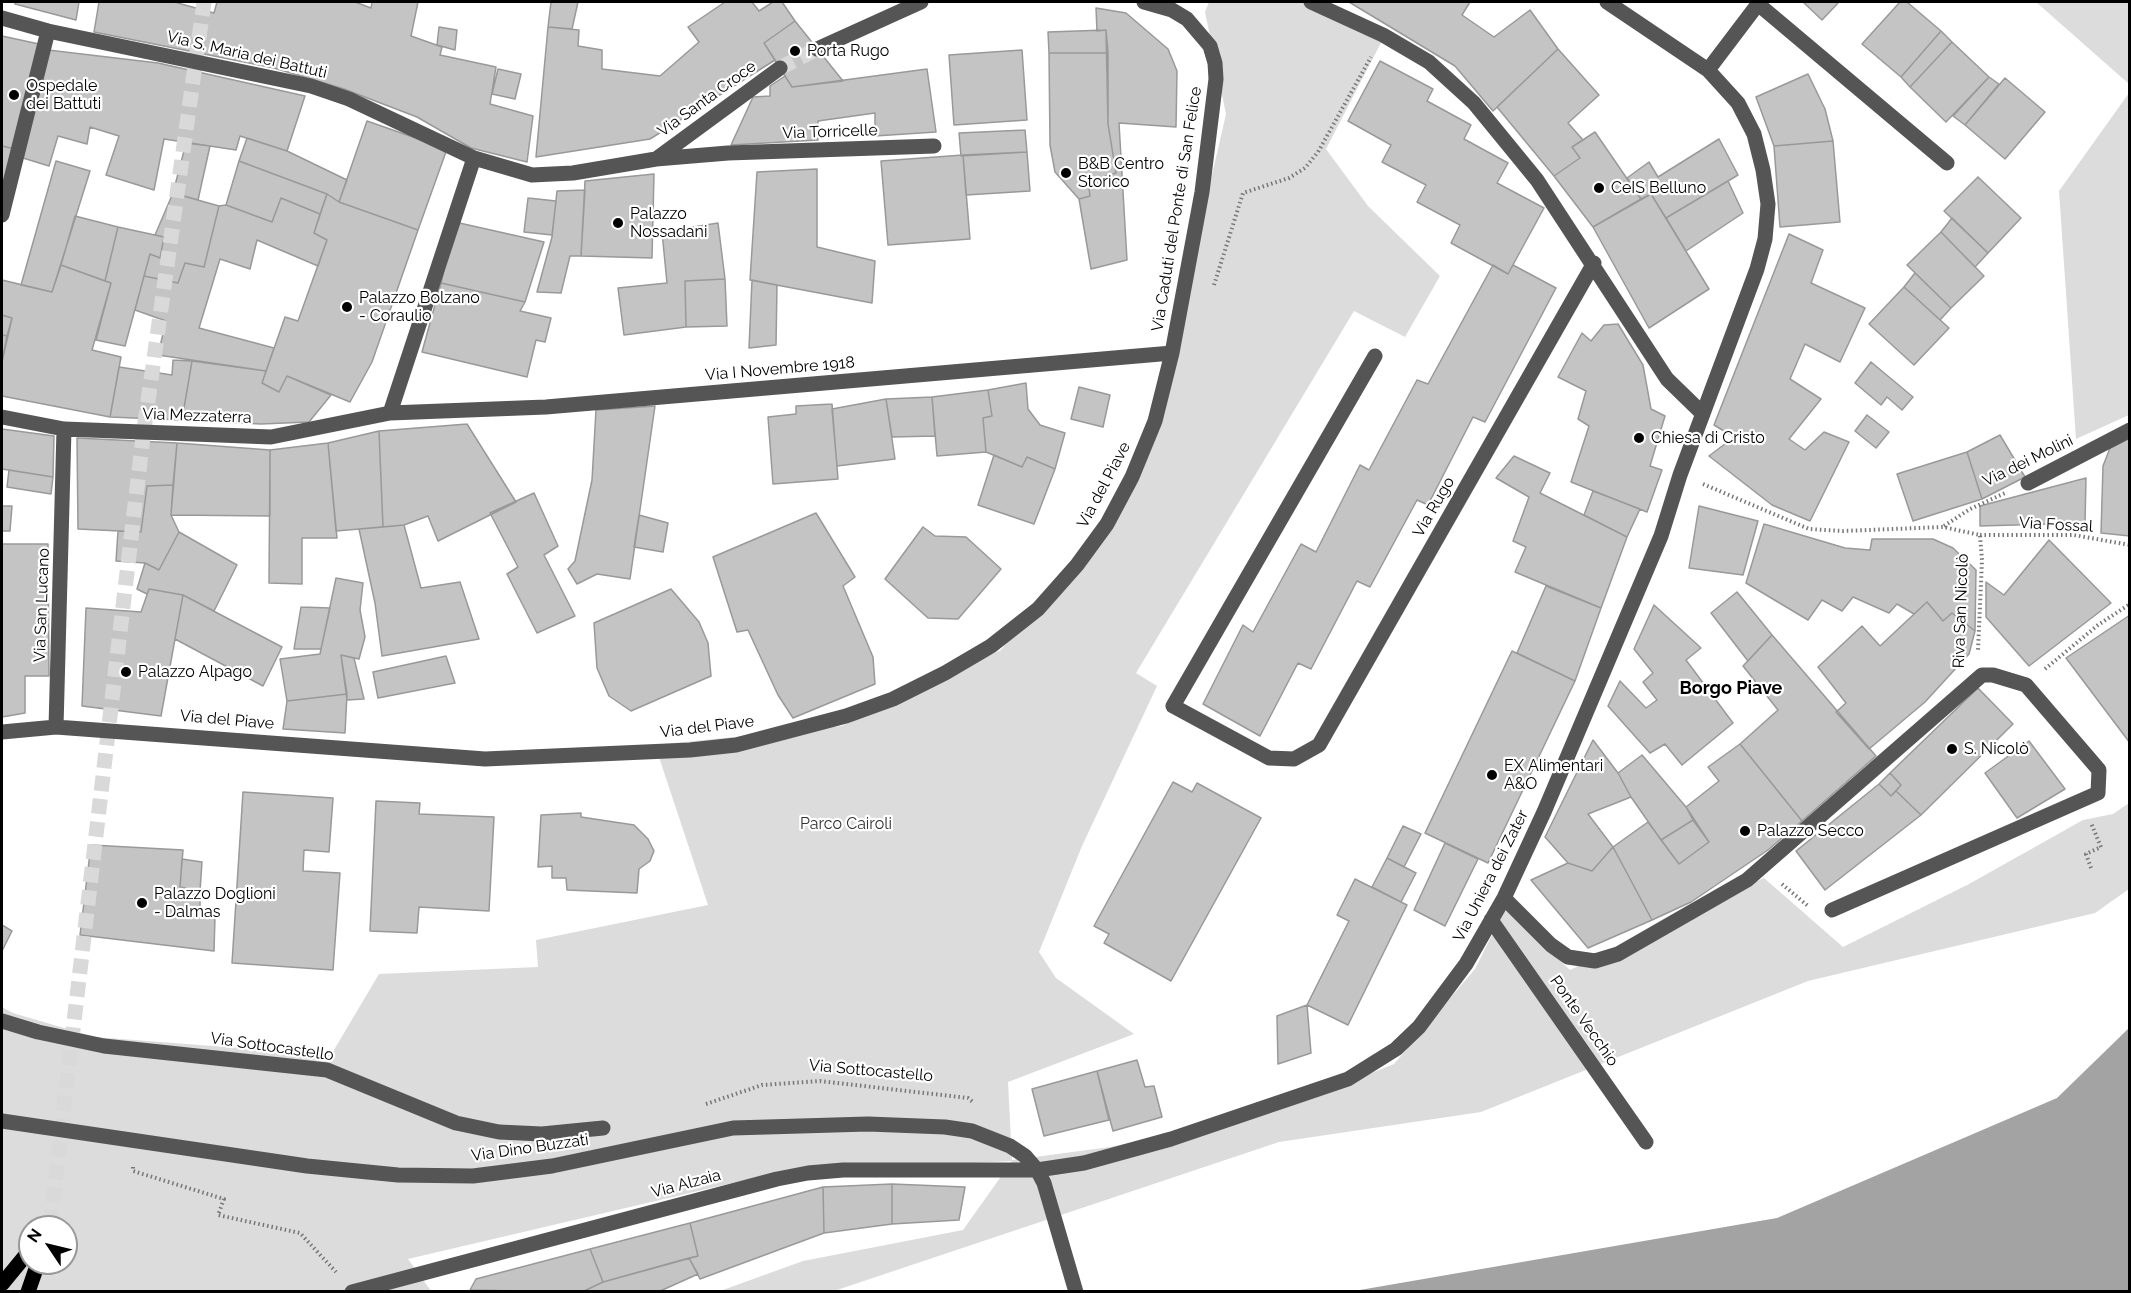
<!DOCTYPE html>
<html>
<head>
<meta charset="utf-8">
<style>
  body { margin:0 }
  #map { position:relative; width:2131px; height:1293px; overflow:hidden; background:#fff; font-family:Raleway,sans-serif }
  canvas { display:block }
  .frame { position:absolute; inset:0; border:3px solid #000; pointer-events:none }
  .north { position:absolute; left:18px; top:1215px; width:60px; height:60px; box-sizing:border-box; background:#fff; border:2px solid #999; border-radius:50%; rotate:305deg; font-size:16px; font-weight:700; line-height:24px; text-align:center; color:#000 }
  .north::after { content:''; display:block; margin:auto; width:21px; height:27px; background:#000; clip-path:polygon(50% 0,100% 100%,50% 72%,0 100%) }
</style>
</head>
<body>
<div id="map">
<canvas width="2131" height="1293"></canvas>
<div class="frame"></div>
<div class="north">N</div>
</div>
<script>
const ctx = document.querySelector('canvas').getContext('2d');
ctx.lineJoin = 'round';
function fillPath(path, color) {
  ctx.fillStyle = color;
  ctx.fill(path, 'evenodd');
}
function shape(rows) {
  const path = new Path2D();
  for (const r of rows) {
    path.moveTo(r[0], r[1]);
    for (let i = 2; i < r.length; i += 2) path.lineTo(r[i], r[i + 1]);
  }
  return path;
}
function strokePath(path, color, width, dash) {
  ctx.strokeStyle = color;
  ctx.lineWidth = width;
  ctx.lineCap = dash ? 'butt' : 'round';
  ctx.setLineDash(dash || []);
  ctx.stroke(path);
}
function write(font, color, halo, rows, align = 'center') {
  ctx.font = font + ' Raleway,sans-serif';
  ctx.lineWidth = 4.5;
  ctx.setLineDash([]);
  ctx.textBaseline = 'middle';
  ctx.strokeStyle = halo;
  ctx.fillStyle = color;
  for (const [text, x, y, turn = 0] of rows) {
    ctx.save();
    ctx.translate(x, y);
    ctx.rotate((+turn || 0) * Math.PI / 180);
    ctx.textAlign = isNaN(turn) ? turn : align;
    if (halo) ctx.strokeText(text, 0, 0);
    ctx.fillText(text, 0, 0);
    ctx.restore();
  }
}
fillPath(shape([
  [1209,2,1322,2,1387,31,1326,149,1368,206,1440,276,1405,337,1354,311,1136,673,1157,686,1082,846,1039,952,1056,978,1134,1034,1008,1082,1012,1160,1110,1147,1274,1112,1394,1064,1475,969,1505,909,1570,970,1764,878,1843,947,1969,884,2083,820,2113,814,2129,803,2129,889,2095,913,1808,981,1481,1112,1279,1142,834,1291,720,1291,803,1261,963,1230,1012,1161,775,1173,408,1259,431,1291,2,1291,2,1007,13,1013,95,1037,331,1055,379,974,538,967,536,940,708,905,655,745,842,726,1001,650,1127,501,1172,348,1226,114,1205,12],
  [30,1227,66,1227,66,1263,30,1263],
  [2036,2,2129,2,2129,84],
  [2129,93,2129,415,2076,439,2059,191]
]), '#dcdcdc');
fillPath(shape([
  [2129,1028,2129,1291,1354,1291,1777,1218,2057,1098]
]), '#a3a3a3');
const building = shape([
  [15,2,79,2,76,20,15,4,15,2],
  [99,2,174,2,214,13,217,2,355,2,371,8,372,2,418,2,411,36,442,47,440,55,496,67,490,104,533,116,527,162,471,148,417,117,344,89,274,68,94,32,99,2],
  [551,2,578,2,572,29,548,27,551,2],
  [725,2,752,2,759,11,773,2,782,2,795,21,764,43,775,60,650,139,536,157,548,27,579,30,578,46,602,50,602,69,660,76,699,42,688,27,725,2],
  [1349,2,1470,2,1462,15,1494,37,1530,10,1558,49,1493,111,1455,66,1349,2],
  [1803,2,1839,2,1822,20,1803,2],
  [1900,2,1907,2,1941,31,1901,77,1862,44,1900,2],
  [1096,8,1126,13,1168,49,1177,71,1176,127,1119,123,1127,260,1091,269,1079,199,1090,196,1088,181,1116,173,1108,124,1106,30,1097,31,1096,8],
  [795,21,843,81,792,87,764,43,795,21],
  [439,27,457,30,455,50,437,45,439,27],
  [1106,30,1108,53,1049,53,1048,32,1106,30],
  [1941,31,1952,42,1910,87,1901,77,1941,31],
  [2,36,39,44,15,149,2,146,2,36],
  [1952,42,1989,77,1946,122,1910,87,1952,42],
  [1558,49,1599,95,1568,123,1583,140,1572,147,1580,158,1554,176,1497,107,1558,49],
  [48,50,158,63,305,96,287,151,240,136,236,150,164,139,154,190,106,175,119,136,90,127,87,144,58,136,49,166,23,158,48,50],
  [1022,50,1027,120,954,125,949,55,1022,50],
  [1049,53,1108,53,1108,124,1116,173,1088,181,1090,196,1079,199,1055,172,1050,145,1049,53],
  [1380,61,1433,89,1427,101,1471,125,1464,139,1508,163,1497,183,1544,208,1508,274,1451,243,1460,225,1417,202,1426,185,1382,162,1391,145,1348,121,1380,61],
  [498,69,521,74,515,99,492,94,498,69],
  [927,69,936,132,875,136,875,113,818,121,818,140,731,145,753,97,770,96,770,86,785,76,792,87,927,69],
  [1808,74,1825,109,1833,141,1774,146,1756,97,1808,74],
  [1989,77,1999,84,1965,125,1953,116,1989,77],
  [2005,78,2045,112,2005,159,1965,125,2005,78],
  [367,121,447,149,418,230,339,202,367,121],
  [1025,130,1027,152,961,156,959,133,1025,130],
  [1595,132,1641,199,1593,227,1554,176,1580,158,1572,147,1595,132],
  [247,138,287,151,347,180,339,202,327,194,239,161,247,138],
  [1719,139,1738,175,1666,218,1651,194,1641,199,1627,178,1649,162,1658,177,1719,139],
  [1833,141,1840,222,1780,227,1774,146,1833,141],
  [186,143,210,146,198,200,173,193,186,143],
  [2,146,15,149,2,197,2,146],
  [1027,152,1030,191,966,195,963,155,1027,152],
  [963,155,970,239,888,245,881,161,963,155],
  [56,161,90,171,52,292,21,285,56,161],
  [239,161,327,194,320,214,281,198,272,222,226,205,239,161],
  [817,169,817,247,875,261,872,303,750,280,757,172,817,169],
  [654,174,652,258,581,256,585,181,654,174],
  [1978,177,2021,218,1988,253,1944,211,1978,177],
  [1728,181,1743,213,1686,251,1666,218,1728,181],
  [585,190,581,256,570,256,561,293,537,292,552,237,557,191,585,190],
  [173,193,219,206,204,267,185,263,178,283,144,276,150,254,160,258,164,237,155,235,173,193],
  [327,194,339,202,418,230,372,362,350,402,287,376,279,392,262,383,285,317,298,321,327,240,314,233,327,194],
  [1651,194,1709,289,1649,328,1593,227,1651,194],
  [281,198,320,214,314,233,327,240,318,266,257,240,250,269,220,259,199,328,274,348,266,371,158,355,166,321,135,310,144,276,178,283,185,263,204,267,219,206,226,205,272,222,281,198],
  [528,198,556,201,552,235,524,232,528,198],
  [75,216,118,227,105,281,61,265,75,216],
  [1952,218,1988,253,1975,267,1941,232,1952,218],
  [455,222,544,242,525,302,441,283,455,222],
  [718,223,725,279,685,281,686,327,624,335,618,288,667,283,662,232,718,223],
  [118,227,164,237,160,258,150,254,125,346,96,340,111,283,105,281,118,227],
  [1941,232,1984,276,1951,308,1907,265,1941,232],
  [1789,234,1823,250,1811,283,1865,308,1840,362,1805,344,1790,379,1821,399,1789,439,1805,450,1824,432,1849,442,1810,521,1772,505,1709,456,1734,437,1714,425,1789,234],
  [61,265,111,283,92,350,121,357,110,417,2,396,2,362,12,318,2,315,2,280,52,292,61,265],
  [1493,265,1508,274,1513,265,1556,288,1485,422,1473,417,1428,505,1417,500,1370,587,1357,581,1311,669,1298,663,1260,736,1203,704,1243,625,1253,632,1301,544,1316,552,1360,465,1369,470,1417,380,1428,384,1493,265],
  [1915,273,1951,308,1940,320,1904,287,1915,273],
  [725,279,727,326,686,327,685,281,725,279],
  [752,280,777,285,776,345,749,348,752,280],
  [441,283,525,302,520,311,551,318,545,342,536,340,527,377,422,352,441,283],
  [1904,287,1949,328,1914,365,1869,324,1904,287],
  [2,315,12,318,7,336,2,335,2,315],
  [1618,324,1643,365,1651,409,1665,416,1650,466,1662,470,1647,512,1571,482,1589,426,1578,419,1586,391,1558,377,1582,333,1591,341,1604,325,1618,324],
  [2,335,7,336,2,362,2,335],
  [173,360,192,361,182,420,110,417,119,367,172,375,173,360],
  [192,361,266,371,262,383,279,392,287,376,331,395,309,422,261,424,182,420,192,361],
  [1871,362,1913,397,1902,410,1887,397,1881,405,1855,383,1871,362],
  [1026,383,1028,409,1040,425,1065,433,1055,469,1027,457,1022,467,986,452,983,418,992,416,988,390,1026,383],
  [1079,387,1110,395,1103,427,1071,419,1079,387],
  [988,390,992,416,983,418,986,452,937,456,932,397,988,390],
  [932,397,935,436,892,437,886,399,932,397],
  [886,399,895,459,837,466,832,409,886,399],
  [832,404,838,479,773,484,768,417,796,414,796,406,832,404],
  [655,406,630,579,597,574,577,584,568,569,575,561,592,480,596,410,655,406],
  [1867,415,1889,432,1876,448,1855,431,1867,415],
  [467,424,516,502,438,541,428,516,404,525,383,527,379,431,467,424],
  [2,429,54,436,53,477,2,469,2,429],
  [379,431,383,527,336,531,328,443,379,431],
  [2000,435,2025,477,1982,499,1967,452,2000,435],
  [77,438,177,443,173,485,147,486,141,532,78,529,77,438],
  [2130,438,2130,536,2101,533,2103,466,2110,448,2130,438],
  [177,443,270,450,270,516,171,515,177,443],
  [328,443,337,538,302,538,302,584,269,583,270,450,328,443],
  [1967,452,1982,499,1913,521,1897,474,1967,452],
  [994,455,1022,467,1027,457,1055,469,1034,524,978,505,994,455],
  [1514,456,1550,473,1540,493,1627,537,1601,608,1515,572,1526,547,1513,541,1529,497,1496,478,1514,456],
  [9,470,53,477,51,494,7,487,9,470],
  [2086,478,2085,523,1980,526,1980,506,2086,478],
  [173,485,171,515,179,532,159,570,145,563,116,561,118,531,141,532,147,486,173,485],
  [1593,491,1640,509,1627,537,1584,515,1593,491],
  [534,493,558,546,544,555,575,616,537,633,507,574,518,567,490,513,534,493],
  [2,506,12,506,10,531,2,531,2,506],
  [1699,506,1758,521,1743,575,1689,568,1699,506],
  [816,513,855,577,843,586,873,657,875,684,793,718,778,695,748,630,737,632,713,557,816,513],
  [639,515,668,523,663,552,634,547,639,515],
  [1764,524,1845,548,1870,550,1872,539,1933,539,1953,548,1976,570,1975,631,1952,613,1943,621,1927,602,1914,614,1897,604,1889,613,1853,597,1842,611,1822,600,1808,620,1746,583,1764,524],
  [404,525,421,588,460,582,479,639,382,656,375,603,359,529,404,525],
  [923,527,935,536,966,537,1001,569,958,619,928,618,885,579,923,527],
  [179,532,237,565,214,611,183,595,149,589,147,594,137,589,145,563,159,570,179,532],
  [2049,540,2111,603,2029,666,1986,617,1986,582,2004,595,2049,540],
  [2,544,48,544,49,676,25,676,25,713,2,717,2,544],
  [336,578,363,583,360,610,365,637,359,659,341,655,347,694,287,701,280,659,320,654,336,578],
  [1546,586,1601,608,1575,681,1517,653,1546,586],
  [149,589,183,595,161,716,82,706,86,608,141,612,149,589],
  [671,589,699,622,708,643,711,676,631,711,609,696,597,668,594,623,671,589],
  [1737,592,1772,635,1748,661,1711,613,1737,592],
  [183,595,282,647,263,686,175,639,183,595],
  [1927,602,1943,621,1952,613,1975,631,1969,654,1925,702,1869,749,1836,712,1846,703,1818,667,1862,626,1880,646,1927,602],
  [1654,605,1701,648,1686,660,1733,723,1682,765,1665,744,1650,753,1608,706,1620,681,1646,708,1657,700,1643,682,1653,673,1634,649,1654,605],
  [301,607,330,608,321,649,294,649,301,607],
  [2130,615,2130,743,2066,658,2130,615],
  [1772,635,1876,756,1802,821,1740,744,1778,710,1743,666,1772,635],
  [1512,651,1575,681,1488,863,1425,833,1512,651],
  [341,655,354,658,364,699,347,700,341,655],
  [446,656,455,683,378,698,373,672,446,656],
  [1978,688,2013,724,1921,815,1896,791,1901,785,1890,773,1978,688],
  [347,694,345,733,283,729,287,701,347,694],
  [1593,740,1618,773,1631,797,1588,814,1613,847,1592,871,1568,863,1545,837,1593,740],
  [2029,741,2065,789,2017,818,1985,773,2029,741],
  [1740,744,1802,821,1768,850,1691,902,1652,920,1613,847,1648,822,1679,864,1709,842,1686,807,1719,781,1708,767,1740,744],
  [1642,755,1686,807,1693,820,1661,840,1631,797,1618,773,1642,755],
  [1890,773,1901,785,1891,796,1879,784,1890,773],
  [1173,782,1192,792,1197,783,1261,818,1171,981,1104,943,1109,934,1094,926,1173,782],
  [1879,784,1891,796,1896,791,1921,815,1825,890,1796,851,1879,784],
  [243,792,333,798,329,852,304,850,303,871,340,873,333,970,232,963,243,792],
  [376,801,420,803,419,814,494,817,489,911,419,907,417,933,370,931,376,801],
  [581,813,581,817,634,825,648,839,654,851,650,861,639,869,637,893,567,890,566,878,552,878,552,866,538,867,541,815,581,813],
  [1693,820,1709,842,1679,864,1661,840,1693,820],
  [1403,826,1421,834,1404,867,1387,858,1403,826],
  [1445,843,1478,859,1445,926,1414,910,1445,843],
  [91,845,183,850,180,887,200,891,200,916,215,917,214,951,80,935,91,845],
  [1613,847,1652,920,1588,948,1531,880,1568,863,1592,871,1613,847],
  [1387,858,1416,873,1401,902,1372,887,1387,858],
  [182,859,202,862,200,891,180,887,182,859],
  [1355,879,1407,905,1348,1025,1307,1005,1349,921,1337,915,1355,879],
  [2,925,12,931,2,951,2,925],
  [1307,1005,1311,1053,1278,1064,1277,1016,1307,1005],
  [1137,1060,1145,1087,1154,1086,1162,1117,1113,1131,1097,1071,1137,1060],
  [1097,1071,1109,1120,1044,1136,1032,1089,1097,1071],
  [892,1184,892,1224,824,1233,823,1187,892,1184],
  [892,1184,965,1187,959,1220,892,1224,892,1184],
  [823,1187,824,1233,700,1279,689,1258,698,1256,690,1223,823,1187],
  [690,1223,698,1256,603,1282,590,1249,690,1223],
  [590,1249,603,1282,582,1292,470,1290,476,1279,590,1249],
  [689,1258,698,1274,658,1292,582,1292,603,1282,689,1258]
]);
fillPath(building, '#c4c4c4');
strokePath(building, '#999', 1.5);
strokePath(shape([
  [780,68,817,49]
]), '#d9d9d9', 15, [15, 8]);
strokePath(shape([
  [50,1225,143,437,204,2]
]), '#d9d9d9', 15, [15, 8]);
const major = shape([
  [49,1227,50,1225],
  [2,1284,30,1250],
  [28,1292,38,1263]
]);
strokePath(major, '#dbdbdb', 18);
strokePath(shape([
  [1214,285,1243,193,1289,178,1305,168,1318,152,1371,57],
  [1703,484,1809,529,1843,531,1943,527,1980,535,1982,560,1978,651],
  [1944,526,1970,509,2005,493],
  [1980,535,2074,535,2130,545],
  [2045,669,2098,625,2130,604],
  [2091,868,2086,854,2101,847,2091,823],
  [1782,884,1808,906],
  [706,1104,762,1085,820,1081,968,1098,974,1103],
  [133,1167,133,1171,224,1199,218,1215,300,1233,336,1272]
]), '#777', 4, [1.5, 3]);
strokePath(shape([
  [1311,2,1383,35,1429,62,1474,103,1537,180,1667,379,1703,414],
  [2,18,48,31,311,86,349,99,474,158,532,175,573,173,656,159,728,153,934,146],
  [817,49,921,2],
  [1708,70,1758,4,1947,163],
  [656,159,780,68],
  [2,215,48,31],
  [1375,356,1173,706,1269,758,1294,759,1319,745,1594,263],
  [390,413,474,158],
  [2,417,64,429,271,437,390,413,546,407,1172,353],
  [2028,483,2130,430],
  [56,727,64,429],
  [2,732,56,727,485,759,690,750,736,745,846,716,893,699,945,673,991,646,1038,609,1077,565,1107,524,1132,477,1155,421,1172,353,1202,192,1216,79,1215,63,1210,46,1187,19,1172,10,1144,2],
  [1504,898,1551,945,1568,957,1595,961,1618,954,1747,880,1982,675,1993,675,2026,685,2099,770,2098,793,1832,910],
  [1491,920,1646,1142],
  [2,1021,38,1032,104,1046,327,1070,456,1123,499,1132,542,1134,603,1128],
  [2,1121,307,1166,398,1175,473,1176,552,1166,733,1128,868,1124,945,1127,972,1131,1010,1146,1025,1156,1037,1170,1044,1183,1076,1292],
  [352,1292,777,1179,808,1173,843,1170,1037,1170,1084,1163,1171,1139,1348,1079,1396,1049,1419,1027,1466,964,1504,898,1544,812,1661,536,1680,475,1757,269,1765,239,1768,204,1763,170,1754,134,1738,103,1708,70,1607,2]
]), '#555', 15);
strokePath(major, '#000', 15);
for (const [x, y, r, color] of [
  [795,51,6,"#000"],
  [14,95,6,"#000"],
  [1066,173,6,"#000"],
  [1599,188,6,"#000"],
  [618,223,6,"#000"],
  [347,307,6,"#000"],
  [1639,438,6,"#000"],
  [126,672,6,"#000"],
  [1952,749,6,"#000"],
  [1492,775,6,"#000"],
  [1745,831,6,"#000"],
  [142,903,6,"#000"]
]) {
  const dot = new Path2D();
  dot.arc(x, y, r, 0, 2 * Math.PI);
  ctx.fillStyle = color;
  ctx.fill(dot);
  strokePath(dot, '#fff', 2);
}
write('16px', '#000', '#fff', [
  ["Porta Rugo",807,51],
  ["Ospedale",26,86],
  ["dei Battuti",26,104],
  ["B&B Centro",1078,164],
  ["Storico",1078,182],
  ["CeIS Belluno",1611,188],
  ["Palazzo",630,214],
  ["Nossadani",630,232],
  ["Palazzo Bolzano",359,298],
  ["- Coraulio",359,316],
  ["Chiesa di Cristo",1651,438],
  ["Palazzo Alpago",138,672],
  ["S. Nicolò",1964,749],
  ["EX Alimentari",1504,766],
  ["A&O",1504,784],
  ["Palazzo Secco",1757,831],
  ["Palazzo Doglioni",154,894],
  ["- Dalmas",154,912]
], 'left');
write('16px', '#000', '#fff', [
  ["Via S. Maria dei Battuti",247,55,13],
  ["Via Santa Croce",707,99,-36],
  ["Via Torricelle",830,132,-2],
  ["Via Caduti del Ponte di San Felice",1177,209,-81],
  ["Via I Novembre 1918",780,369,-5],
  ["Via Mezzaterra",197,416,2],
  ["Via dei Molini",2028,461,-26],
  ["Via del Piave",1104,485,-62],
  ["Via Rugo",1434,507,-60],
  ["Via Fossal",2056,525,3],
  ["Via San Lucano",42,605,-88],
  ["Riva San Nicolò",1961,611,-88],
  ["Via del Piave",227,720,5],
  ["Via del Piave",707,727,-7],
  ["Via Uniera dei Zater",1491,876,-63],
  ["Ponte Vecchio",1584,1021,55],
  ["Via Sottocastello",272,1047,8],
  ["Via Sottocastello",871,1071,5],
  ["Via Dino Buzzati",530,1148,-8],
  ["Via Alzaia",686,1184,-15]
]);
write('16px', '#333', '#fff', [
  ["Parco Cairoli",846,824]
]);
write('bold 18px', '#000', '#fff', [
  ["Borgo Piave",1731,689]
]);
</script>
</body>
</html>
